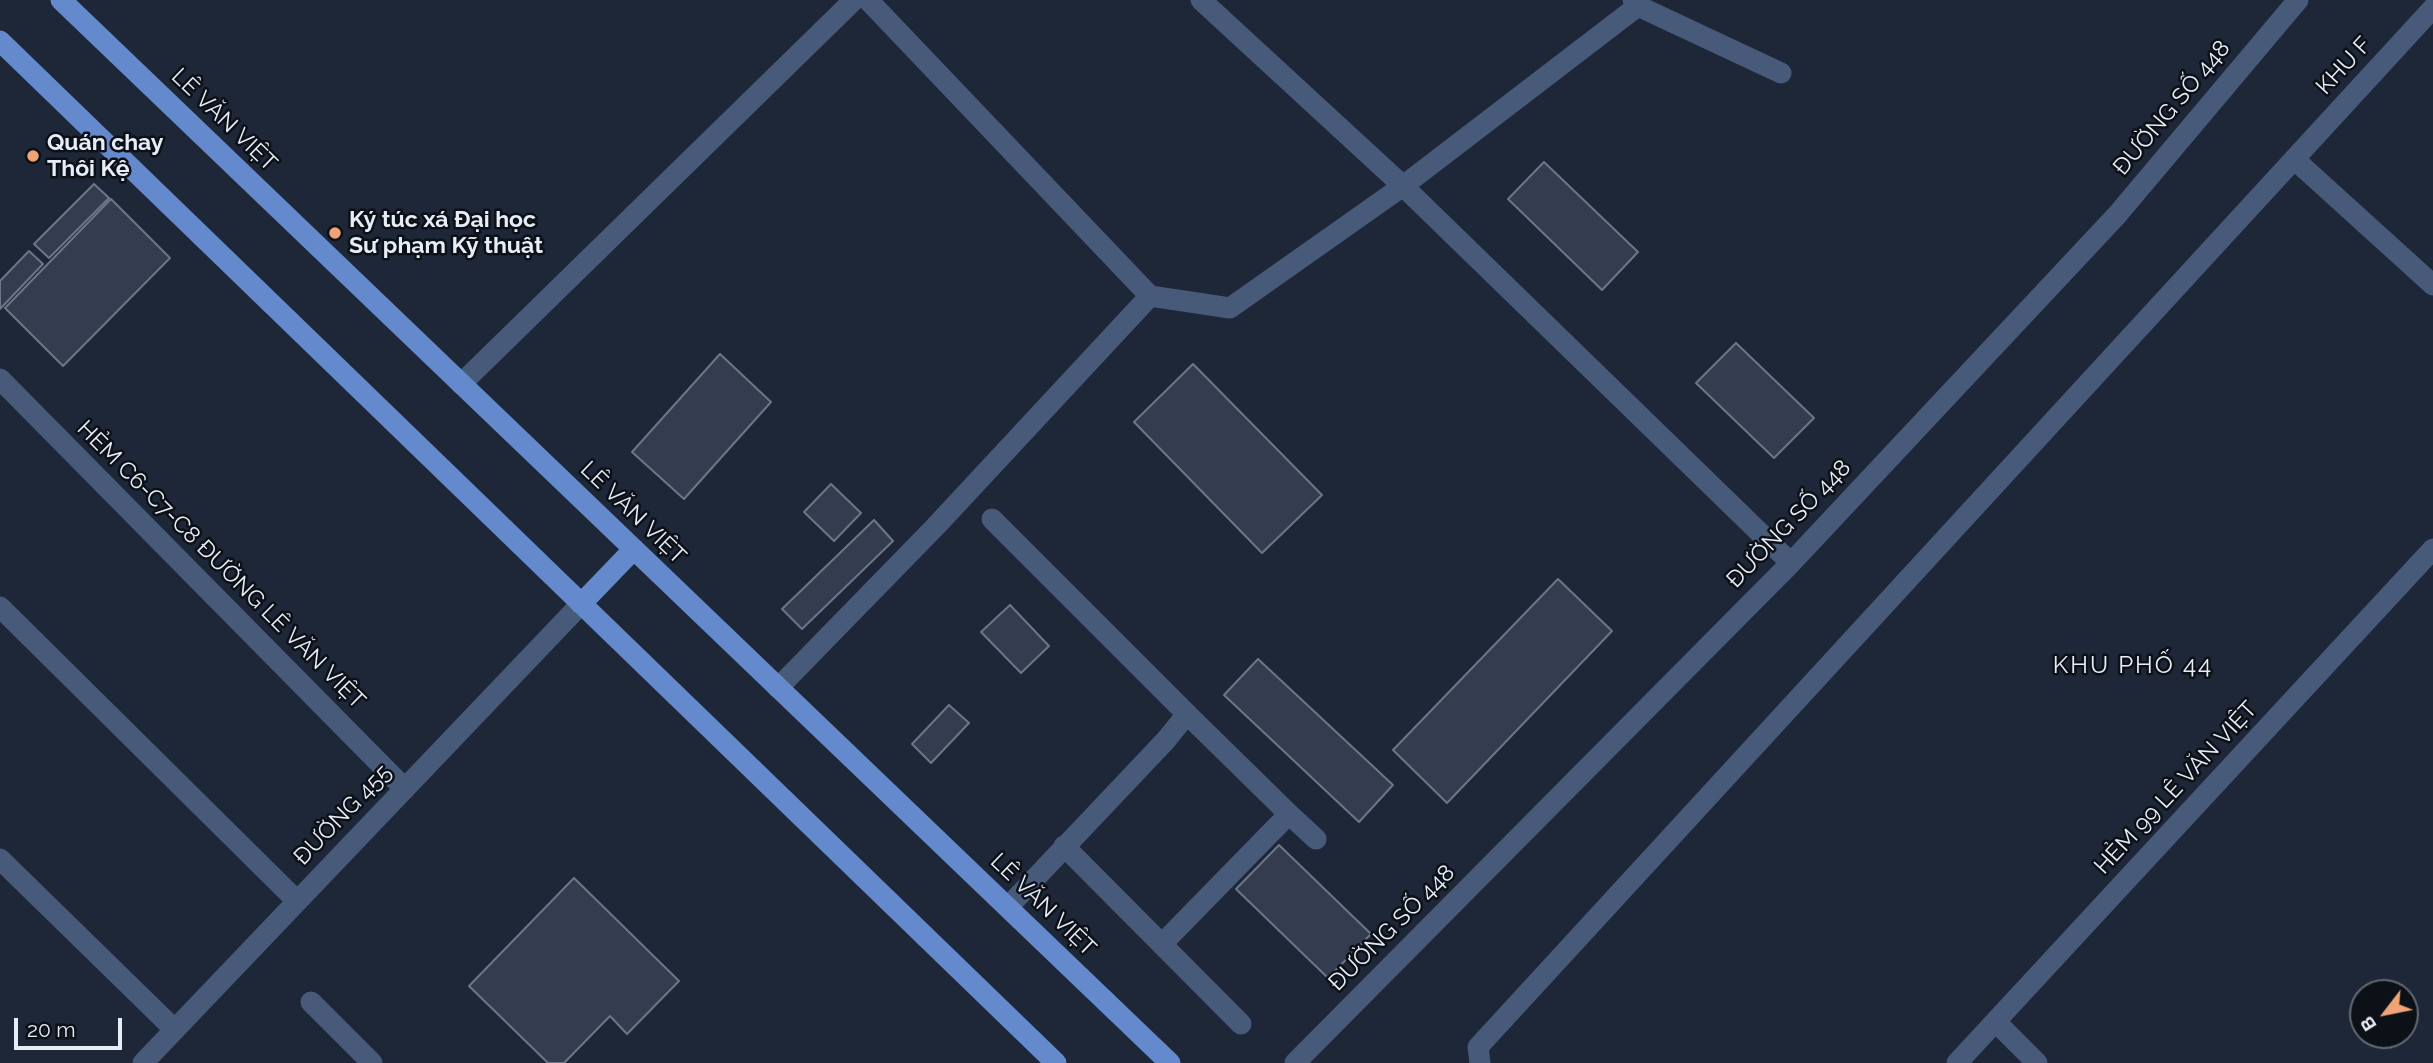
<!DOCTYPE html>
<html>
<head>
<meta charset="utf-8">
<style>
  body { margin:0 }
  #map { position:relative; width:2433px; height:1063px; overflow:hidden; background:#1e2737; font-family:Raleway,sans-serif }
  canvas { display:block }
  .north { position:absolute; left:2349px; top:979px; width:70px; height:70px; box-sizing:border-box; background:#0c1017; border:2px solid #646871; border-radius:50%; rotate:238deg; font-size:19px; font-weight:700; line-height:28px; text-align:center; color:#e7edf8 }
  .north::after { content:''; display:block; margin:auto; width:24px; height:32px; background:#efa376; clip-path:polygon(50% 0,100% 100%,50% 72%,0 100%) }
  .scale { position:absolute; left:14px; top:1018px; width:108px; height:32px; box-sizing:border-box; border:4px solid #e7edf8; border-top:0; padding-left:9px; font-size:21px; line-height:24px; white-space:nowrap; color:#e7edf8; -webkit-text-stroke:5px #0c1017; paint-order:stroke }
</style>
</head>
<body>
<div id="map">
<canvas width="2433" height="1063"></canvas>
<div class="north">B</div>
<div class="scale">20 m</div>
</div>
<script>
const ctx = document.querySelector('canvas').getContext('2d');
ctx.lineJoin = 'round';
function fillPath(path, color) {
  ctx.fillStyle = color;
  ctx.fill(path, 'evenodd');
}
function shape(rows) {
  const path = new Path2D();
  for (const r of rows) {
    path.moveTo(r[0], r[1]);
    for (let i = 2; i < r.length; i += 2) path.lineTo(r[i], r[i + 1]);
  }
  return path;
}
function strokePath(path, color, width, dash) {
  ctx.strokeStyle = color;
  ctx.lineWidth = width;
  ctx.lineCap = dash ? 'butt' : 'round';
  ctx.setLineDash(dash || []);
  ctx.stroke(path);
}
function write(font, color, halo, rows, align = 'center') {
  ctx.font = font + ' Raleway,sans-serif';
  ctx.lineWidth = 5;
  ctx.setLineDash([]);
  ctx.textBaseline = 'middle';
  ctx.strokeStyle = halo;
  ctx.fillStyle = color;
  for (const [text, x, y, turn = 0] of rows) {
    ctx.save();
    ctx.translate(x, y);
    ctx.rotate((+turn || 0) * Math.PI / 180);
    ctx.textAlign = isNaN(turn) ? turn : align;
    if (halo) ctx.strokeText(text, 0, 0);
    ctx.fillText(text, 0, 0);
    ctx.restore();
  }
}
const building = shape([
  [1544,162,1638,252,1602,290,1508,199,1544,162],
  [94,184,109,198,49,258,34,244,94,184],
  [111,199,170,258,63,366,5,308,111,199],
  [29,251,43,264,0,309,0,281,29,251],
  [1736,343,1814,418,1774,458,1696,383,1736,343],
  [720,354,771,402,684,499,632,452,720,354],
  [1193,364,1322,495,1262,553,1134,422,1193,364],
  [831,484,861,513,834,541,804,512,831,484],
  [874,520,893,541,802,629,782,609,874,520],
  [1558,579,1612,631,1447,803,1393,750,1558,579],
  [1010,605,1049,646,1021,673,981,632,1010,605],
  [1258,659,1393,785,1359,822,1224,695,1258,659],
  [949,705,969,723,931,763,912,744,949,705],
  [1279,845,1371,934,1328,978,1236,889,1279,845],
  [574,878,679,981,627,1034,610,1016,564,1063,548,1063,469,986,574,878]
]);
fillPath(building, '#343d4f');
strokePath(building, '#6b7689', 2);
strokePath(shape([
  [868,0,1150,296,1230,308,1403,186,1638,6],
  [1201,0,1403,186,1791,563],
  [1633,0,1638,6,1781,73],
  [2294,159,2433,285],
  [0,379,405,789],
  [461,384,854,0],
  [992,519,1187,714,1166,740,1008,907],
  [0,607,297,901],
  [778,688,936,526,1150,296],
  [1289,814,1316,839],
  [1064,846,1241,1024],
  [0,859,175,1030],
  [1162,944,1289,814,1187,714],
  [311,1002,372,1063],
  [1996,1022,2037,1063],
  [143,1063,581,604],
  [1295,1063,1791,563,2117,215,2298,0],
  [1480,1063,1478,1047,2433,8],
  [1957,1063,2433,549]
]), '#475a7a', 21);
strokePath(shape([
  [61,0,1170,1063],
  [0,41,1056,1063],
  [581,604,634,549]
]), '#648acd', 21);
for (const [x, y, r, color] of [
  [33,156,7,"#efa376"],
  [335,233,7,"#efa376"]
]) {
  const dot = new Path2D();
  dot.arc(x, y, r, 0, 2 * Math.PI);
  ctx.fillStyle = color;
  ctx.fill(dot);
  strokePath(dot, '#0c1017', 2.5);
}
write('23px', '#e7edf8', '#0c1017', [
  ["KHU F",2344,66,-47],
  ["ĐƯỜNG SỐ 448",2172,108,-50],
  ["LÊ VĂN VIỆT",224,120,44],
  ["LÊ VĂN VIỆT",633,513,44],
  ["ĐƯỜNG SỐ 448",1789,524,-46],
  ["HẺM C6-C7-C8 ĐƯỜNG LÊ VĂN VIỆT",221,565,45],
  ["HẺM 99 LÊ VĂN VIỆT",2176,788,-47],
  ["ĐƯỜNG 455",343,815,-46],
  ["LÊ VĂN VIỆT",1043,905,44],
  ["ĐƯỜNG SỐ 448",1392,928,-45]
]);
write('bold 23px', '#e7edf8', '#0c1017', [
  ["Quán chay",47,143],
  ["Thôi Kệ",47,169],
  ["Ký túc xá Đại học",349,220],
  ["Sư phạm Kỹ thuật",349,246]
], 'left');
ctx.letterSpacing = '2px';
write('24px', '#e7edf8', '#0c1017', [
  ["KHU PHỐ 44",2133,666]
]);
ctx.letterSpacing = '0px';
</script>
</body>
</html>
